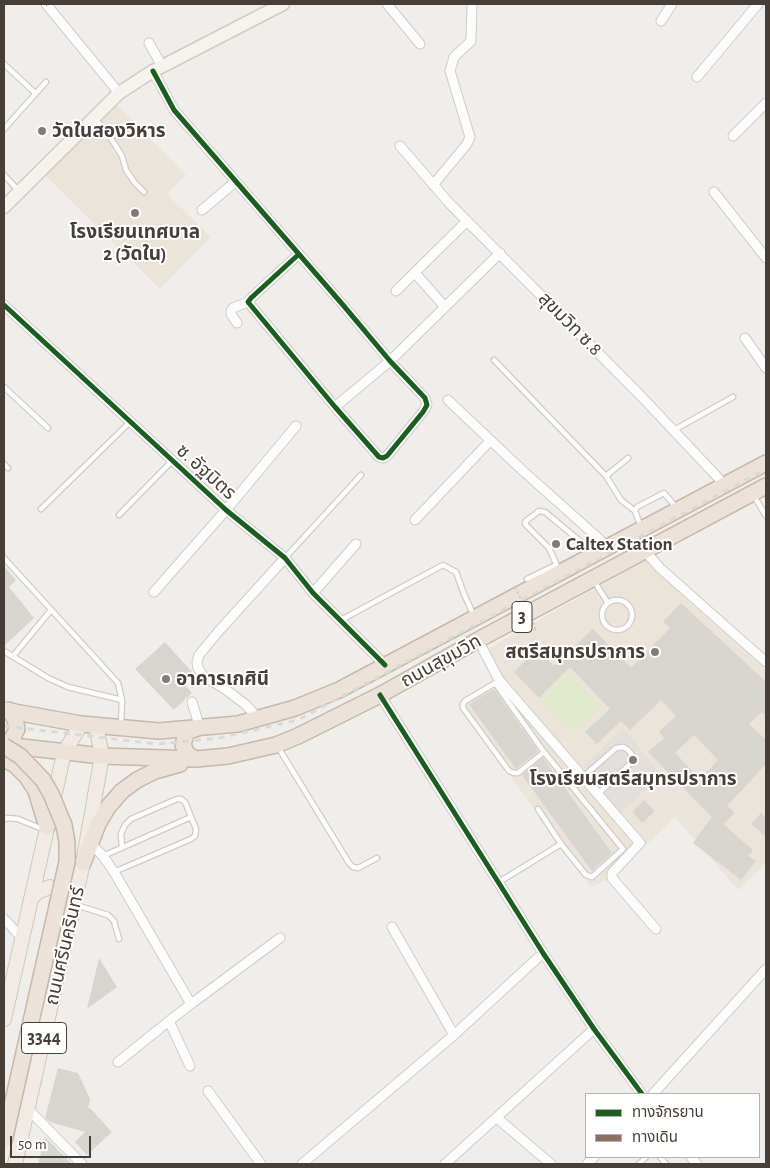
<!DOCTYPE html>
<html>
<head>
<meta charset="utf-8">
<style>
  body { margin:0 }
  #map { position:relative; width:770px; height:1168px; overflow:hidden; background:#f0eeeb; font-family:"Alegreya Sans","Noto Sans Thai",sans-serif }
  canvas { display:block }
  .frame { position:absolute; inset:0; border:5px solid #463e37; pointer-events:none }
  .legend { position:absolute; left:585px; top:1093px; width:175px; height:65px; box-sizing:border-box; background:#fff; border:1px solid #b5b2af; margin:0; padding:6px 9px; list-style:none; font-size:15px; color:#463e37 }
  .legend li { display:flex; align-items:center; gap:10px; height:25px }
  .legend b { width:25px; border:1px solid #b5b2af }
  .scale { position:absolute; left:10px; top:1136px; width:81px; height:22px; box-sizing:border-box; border:2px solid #463e37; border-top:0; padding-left:6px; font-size:15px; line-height:18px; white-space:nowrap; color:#463e37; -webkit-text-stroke:4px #fff; paint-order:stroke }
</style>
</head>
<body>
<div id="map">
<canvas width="770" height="1168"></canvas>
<div class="frame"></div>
<ul class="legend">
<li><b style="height:6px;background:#1b5e20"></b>ทางจักรยาน</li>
<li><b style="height:6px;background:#8d6e63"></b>ทางเดิน</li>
</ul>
<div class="scale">50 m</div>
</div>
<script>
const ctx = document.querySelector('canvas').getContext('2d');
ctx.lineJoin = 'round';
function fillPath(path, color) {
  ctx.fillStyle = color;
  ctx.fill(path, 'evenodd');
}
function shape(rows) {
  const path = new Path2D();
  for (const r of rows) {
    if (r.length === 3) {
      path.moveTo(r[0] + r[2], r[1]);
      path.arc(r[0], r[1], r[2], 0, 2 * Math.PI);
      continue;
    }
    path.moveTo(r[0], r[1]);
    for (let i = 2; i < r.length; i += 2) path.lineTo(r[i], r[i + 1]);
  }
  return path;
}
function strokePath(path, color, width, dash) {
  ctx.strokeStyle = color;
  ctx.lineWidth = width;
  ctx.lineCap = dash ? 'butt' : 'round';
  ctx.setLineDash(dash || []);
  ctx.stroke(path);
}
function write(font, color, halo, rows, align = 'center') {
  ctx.font = font + ' "Alegreya Sans","Noto Sans Thai",sans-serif';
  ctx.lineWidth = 4;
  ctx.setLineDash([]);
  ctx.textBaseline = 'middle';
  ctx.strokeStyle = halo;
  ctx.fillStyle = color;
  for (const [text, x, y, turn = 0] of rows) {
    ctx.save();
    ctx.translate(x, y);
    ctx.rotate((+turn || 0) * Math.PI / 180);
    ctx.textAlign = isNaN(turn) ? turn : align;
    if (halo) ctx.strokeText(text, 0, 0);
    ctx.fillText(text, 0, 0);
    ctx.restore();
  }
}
fillPath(shape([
  [110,98,186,175,167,194,211,237,160,289,40,170],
  [646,560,655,571,766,670,766,863,738,890,675,817,612,878,591,887,458,704,503,684,489,648]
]), '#ebe4da');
fillPath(shape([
  [567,673,599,706,572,733,540,699]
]), '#e1eacc');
fillPath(shape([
  [623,728,661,775,620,814,582,768]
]), '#e2dfdc');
fillPath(shape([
  [4,566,16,580,9,587,34,618,4,646],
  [681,603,766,682,766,716,762,712,749,724,766,740,766,764,727,806,735,813,723,824,753,850,748,856,756,861,741,880,693,843,712,817,648,752,664,738,659,732,676,716,661,700,630,730,621,721,597,744,585,732,610,709,570,667,539,698,514,672,537,649,554,666,593,629,631,668,670,628,663,622],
  [694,735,718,760,700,779,675,753],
  [165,642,194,674,184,684,192,693,174,710,135,669],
  [494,689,538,751,516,769,469,704],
  [543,758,612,853,592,871,522,775],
  [644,800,655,811,642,823,632,812],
  [761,813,766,818,766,837,751,824],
  [99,958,117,987,87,1009],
  [58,1068,78,1073,90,1099,88,1108,91,1109,112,1132,87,1155,75,1142,85,1132,50,1122,45,1118],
  [45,1137,72,1164,38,1164]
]), '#d8d5d1');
const lane = shape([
  [4,64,35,93],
  [95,118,114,143,122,156,126,170,135,183,144,192],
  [4,129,46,82],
  [4,175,18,190],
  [494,360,606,476,621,500,635,511,641,527],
  [4,387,48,428],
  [674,430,733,397],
  [4,464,8,468],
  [606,476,628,458],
  [754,496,766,516],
  [41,509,130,422],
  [635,511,637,507,664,493,676,507],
  [119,515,172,461],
  [4,558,118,683,122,700,121,725],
  [285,558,361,475],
  [559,570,549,548,525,524,526,521,539,511,545,512,592,551],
  [527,579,556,565],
  [594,581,608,603],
  [617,615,15],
  [341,620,443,565,456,572,464,594,473,614],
  [4,651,48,678,68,687,122,700],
  [14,655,51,610],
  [497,682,465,701,463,704,463,708,509,771,514,773,518,773,544,752],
  [495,683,544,752,623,849,592,877,586,875,561,844,499,882],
  [278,747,349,863,353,867,358,868,377,858],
  [583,777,616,748,623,747,628,750,632,755,632,759,629,765,598,794],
  [538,809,561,844],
  [4,819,8,818,18,819,45,830],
  [103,856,191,817],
  [114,872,191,839,195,836,196,829,185,802,181,799,177,799,131,819,125,825,121,834,122,848],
  [76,905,108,915,114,921,119,939],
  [660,1157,666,1164],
  [639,1164,646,1157]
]);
const street = shape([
  [46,4,119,93],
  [387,4,420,44],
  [661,21,672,4],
  [149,43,162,66],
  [153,71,174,110,343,305,390,361,425,398,427,405,423,412,387,456,383,458,379,457,335,407,248,302,251,298,299,254],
  [697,77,758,4],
  [733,136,766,103],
  [400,146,450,204,640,395,725,485],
  [433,185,467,144,470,137,450,71,454,57,471,41,472,4],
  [714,192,766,258],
  [202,210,235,182],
  [415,273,445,307],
  [396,291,467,221],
  [4,305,226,510,285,558,313,593,385,665],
  [237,323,231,314,231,311,233,308,248,302],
  [745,338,766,368],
  [448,400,522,470,596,536,607,547],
  [335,407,390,361,500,253],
  [415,520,490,441],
  [645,551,660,568,766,662],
  [154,592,226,510,296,426],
  [313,593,356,544],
  [478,640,499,680,640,843,612,873,612,878,656,929],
  [380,695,543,953,594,1029,642,1094],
  [192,702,200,728],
  [259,719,245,704,225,689,203,676,198,668,197,662,199,655,218,632,285,558],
  [90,843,103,856,114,872,191,1004,280,938],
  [4,919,23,939],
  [392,927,454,1035],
  [118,1062,169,1021],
  [190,1066,169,1021,191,1004],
  [208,1091,261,1164],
  [653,1094,766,969],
  [28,1109,82,1164],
  [497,1118,551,1164],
  [691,1157,697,1164],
  [302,1164,454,1035,543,953],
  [445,1164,594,1029],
  [587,1164,594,1157]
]);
const secondary = shape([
  [4,207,119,93,153,71,283,4]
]);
const primary = shape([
  [33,897,37,892,50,887,63,892,68,898],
  [4,1019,64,753,81,724],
  [15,1164,83,863,102,756,96,726]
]);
const highway = shape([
  [4,710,81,724,159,731,238,724,295,708,339,690,766,463],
  [4,745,102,756,196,759,228,756,276,745,298,736,380,695,478,640,766,486],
  [4,745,12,739,17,729,15,719,9,710],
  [4,759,15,765,27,777,36,791,47,827],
  [196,759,187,754,183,745,186,734,189,731,198,728],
  [83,863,98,824,108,807,122,791,137,780,155,771,180,764]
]);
strokePath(lane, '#cecbc8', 7);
strokePath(street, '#cecbc8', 11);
strokePath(secondary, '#cfcac2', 15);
strokePath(primary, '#d2c7b8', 16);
strokePath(highway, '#c7b8a7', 18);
strokePath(shape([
  [529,632,536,629]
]), '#d0ceca', 2, [2.5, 2.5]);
strokePath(lane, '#fdfcfc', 4.5);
strokePath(street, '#fdfcfc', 9);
strokePath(secondary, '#f6f3ef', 12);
strokePath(primary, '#f0ebe4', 14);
strokePath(highway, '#ebe3da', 15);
strokePath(shape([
  [4,726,157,744,220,738,298,720,766,469]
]), '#d9d9d8', 3, [6, 6]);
const highwayBridge = shape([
  [4,746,20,756,43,780,51,794,64,825,67,842,67,862,4,1141]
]);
strokePath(highwayBridge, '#c7b8a7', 18, []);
strokePath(shape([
  [515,587,536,629]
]), '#d0ceca', 2, [2.5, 2.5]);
strokePath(highwayBridge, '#ebe3da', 15);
strokePath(shape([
  [46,4,47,4]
]), '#8d6e63', 4, [8, 4]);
strokePath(shape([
  [153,71,174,110,343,305,390,361,425,398,427,405,423,412,387,456,383,458,379,457,335,407,248,302,251,298,299,254],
  [4,305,226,510,285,558,313,593,385,665],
  [380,695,543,953,594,1029,642,1094]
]), '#1b5e20', 5);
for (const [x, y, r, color] of [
  [42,131,5,"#827c76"],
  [135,213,5,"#827c76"],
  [556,544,5,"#827c76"],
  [655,652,5,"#827c76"],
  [166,679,5,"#827c76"],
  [633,760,5,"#827c76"]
]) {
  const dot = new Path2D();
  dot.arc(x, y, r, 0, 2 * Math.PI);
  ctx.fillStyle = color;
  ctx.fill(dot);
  strokePath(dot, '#fff', 2);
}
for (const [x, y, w] of [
  [522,617,20],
  [44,1038,45]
]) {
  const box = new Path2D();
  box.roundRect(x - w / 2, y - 15.5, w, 31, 4);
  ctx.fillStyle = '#fff';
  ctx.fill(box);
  strokePath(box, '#463e37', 1);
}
write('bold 18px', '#463e37', null, [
  ["3",522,617],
  ["3344",44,1038]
]);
write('bold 19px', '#463e37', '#fff', [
  ["วัดในสองวิหาร",52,131],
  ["โรงเรียนเทศบาล",135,232,"center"],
  ["2 (วัดใน)",135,254,"center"],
  ["Caltex Station",566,544],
  ["สตรีสมุทรปราการ",645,652,"right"],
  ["อาคารเกศินี",176,679],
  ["โรงเรียนสตรีสมุทรปราการ",633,779,"center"]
], 'left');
write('19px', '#463e37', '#fff', [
  ["สุขมวิท ซ.8",570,324,45],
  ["ซ. อัฐมิตร",206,472,42],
  ["ถนนสุขุมวิท",441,661,-29],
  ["ถนนศรีนครินทร์",65,946,-77]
]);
</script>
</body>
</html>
